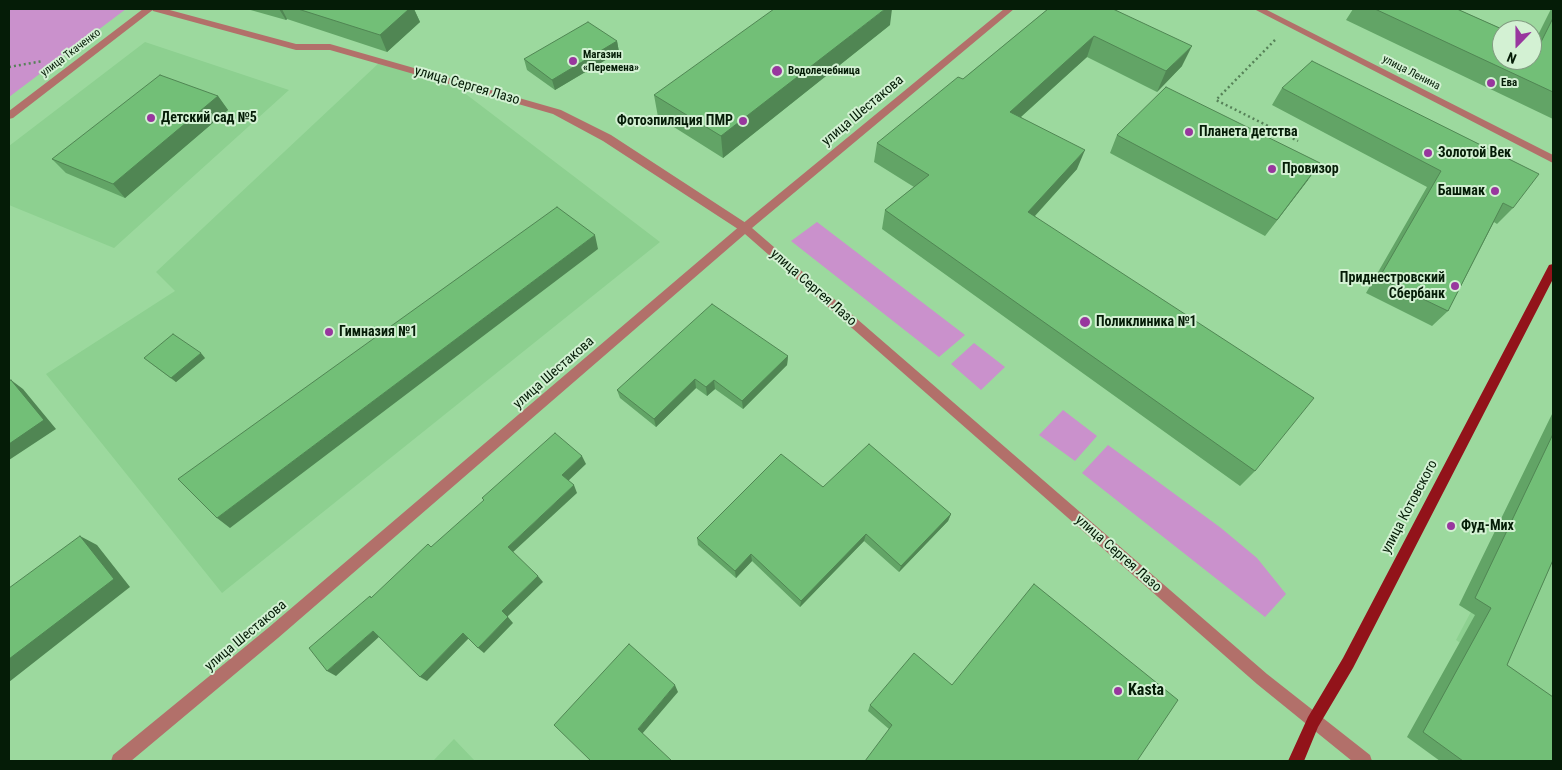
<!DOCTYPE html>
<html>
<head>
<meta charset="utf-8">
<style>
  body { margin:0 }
  #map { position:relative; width:1562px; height:770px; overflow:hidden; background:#9cd99e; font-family:"Roboto Condensed",sans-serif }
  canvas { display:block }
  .frame { position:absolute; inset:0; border:10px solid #051c07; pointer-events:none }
  .north { position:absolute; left:1492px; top:20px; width:50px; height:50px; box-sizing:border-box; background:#d3f1d3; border:1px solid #819c81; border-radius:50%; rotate:202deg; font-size:14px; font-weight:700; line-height:20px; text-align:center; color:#051c07 }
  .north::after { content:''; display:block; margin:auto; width:18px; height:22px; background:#98379e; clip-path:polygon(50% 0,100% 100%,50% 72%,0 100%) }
</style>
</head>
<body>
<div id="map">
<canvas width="1562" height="770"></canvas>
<div class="frame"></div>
<div class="north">N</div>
</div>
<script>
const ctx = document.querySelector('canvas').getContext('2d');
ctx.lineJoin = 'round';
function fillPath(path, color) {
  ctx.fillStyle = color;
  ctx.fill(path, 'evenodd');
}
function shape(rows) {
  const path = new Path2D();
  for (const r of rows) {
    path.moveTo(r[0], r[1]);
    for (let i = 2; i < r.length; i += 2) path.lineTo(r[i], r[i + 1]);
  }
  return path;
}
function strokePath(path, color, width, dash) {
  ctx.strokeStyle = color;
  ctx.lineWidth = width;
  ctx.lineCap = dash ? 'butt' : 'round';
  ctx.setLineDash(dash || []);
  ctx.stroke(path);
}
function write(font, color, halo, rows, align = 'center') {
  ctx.font = font + ' "Roboto Condensed",sans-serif';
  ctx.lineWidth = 4;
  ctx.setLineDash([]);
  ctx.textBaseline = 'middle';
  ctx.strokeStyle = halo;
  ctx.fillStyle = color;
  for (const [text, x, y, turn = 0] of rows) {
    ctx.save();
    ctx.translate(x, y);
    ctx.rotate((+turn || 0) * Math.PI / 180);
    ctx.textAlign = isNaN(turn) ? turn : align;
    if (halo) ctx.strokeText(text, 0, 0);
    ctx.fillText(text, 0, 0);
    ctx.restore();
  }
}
fillPath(shape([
  [145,42,289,90,114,248,9,205,9,146],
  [380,62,454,85,660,242,222,593,46,374,175,291,156,272],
  [1553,457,1553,706,1456,640],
  [454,739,475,761,433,761]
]), '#8dd090');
fillPath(shape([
  [9,9,126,9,9,97],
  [817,222,965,335,939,357,791,241],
  [974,343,1005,367,981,390,951,364],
  [1063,410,1097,436,1075,461,1039,435],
  [1108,445,1221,528,1257,558,1286,594,1265,617,1082,473]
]), '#ca91cc');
strokePath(shape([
  [1275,40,1216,100,1298,141],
  [9,67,43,61]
]), '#568158', 2.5, [2, 3]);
fillPath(shape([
  [152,9,166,9,296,44,330,44,561,110,611,135,749,225,751,228,749,231,741,231,603,141,553,114,330,50,296,50,153,11,152,9]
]), '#b2706a');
fillPath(shape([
  [143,9,154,9,13,118,9,119,9,111,143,9],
  [1004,9,1014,9,752,228,1267,674,1370,755,1372,761,1352,761,1257,684,745,234,278,638,131,761,111,761,113,755,268,628,741,225,1004,9],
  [1254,9,1265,9,1553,155,1553,163,1254,9]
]), '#b2706a');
fillPath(shape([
  [1553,264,1553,279,1353,668,1318,727,1304,761,1288,761,1308,717,1343,658,1549,265,1553,264]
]), '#92131a');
fillPath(shape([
  [247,9,414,9,420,22,387,52,287,19,286,20],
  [1048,9,1182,66,1157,92,1087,57,1021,117,1077,169,1035,216,1255,471,1240,486,882,229,885,210,914,187,874,162,877,143,963,79],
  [1353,9,1457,9,1534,43,1551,9,1553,9,1553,119,1346,20],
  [890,25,723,158,658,117,654,95],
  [617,41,619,52,555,90,527,70,524,59],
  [1282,88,1513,208,1497,224,1494,222,1448,311,1432,326,1366,293,1427,187,1272,105],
  [218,96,228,110,125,198,66,173,52,159],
  [1117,135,1308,180,1265,236,1110,153],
  [788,356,787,365,743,409,715,389,707,396,696,388,656,427,620,398,617,390],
  [144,358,205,358,176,382],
  [1553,412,1553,560,1507,665,1553,761,1440,761,1407,737,1475,615,1459,605],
  [823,487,951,514,948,521,899,572,864,541,800,607,752,561,736,578,698,545,697,538],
  [952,685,889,729,868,711,870,705]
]), '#62a466');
fillPath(shape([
  [279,9,282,9,287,19,286,20],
  [409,9,414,9,420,22,387,52,380,35],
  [885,9,892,9,890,25,723,158,721,136],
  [1094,36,1087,57,1004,132,1010,112],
  [617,41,619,52,555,90,552,80],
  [1192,46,1182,66,1157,92,1166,71],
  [218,96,228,110,125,198,113,184],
  [1085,150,1077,169,1021,231,1028,212],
  [1320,163,1308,180,1265,236,1277,220],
  [595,235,598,249,230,528,217,518],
  [201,353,205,358,176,382,171,378],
  [788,356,787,365,743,409,742,401],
  [695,379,696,388,656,427,654,419],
  [11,380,23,389,56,429,9,460],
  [714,380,715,389,707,396,706,387],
  [582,456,586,464,566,483,562,475],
  [574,485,577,493,512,553,508,547],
  [951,514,948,521,899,572,901,566],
  [866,534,864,541,800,607,801,601],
  [80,536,97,545,130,587,9,682,9,659],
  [751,554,752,561,736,578,735,571],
  [538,576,543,582,507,617,502,611],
  [508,617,513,623,484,653,478,648],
  [373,631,380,636,336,676,327,671],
  [463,633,469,638,427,681,420,677],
  [675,685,678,692,642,734,638,729]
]), '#508653');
const building = shape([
  [298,9,409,9,380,35,298,9],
  [774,9,885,9,721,136,654,95,774,9],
  [1048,9,1113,9,1192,46,1166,71,1094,36,1010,112,1085,150,1028,212,1314,398,1255,471,885,210,929,175,877,143,958,77,963,79,1048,9],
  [1375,9,1457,9,1504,30,1502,30,1502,60,1532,60,1532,43,1539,46,1553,18,1553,92,1375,9],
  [588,22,617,41,552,80,524,59,588,22],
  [1312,61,1539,174,1513,208,1503,203,1448,311,1379,278,1441,171,1282,88,1312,61],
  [160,75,218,96,113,184,52,159,160,75],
  [1166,87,1320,163,1277,220,1117,135,1166,87],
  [557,207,595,235,217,518,178,479,557,207],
  [712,304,788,356,742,401,714,380,706,387,695,379,654,419,617,390,712,304],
  [173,334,201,353,171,378,144,358,173,334],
  [11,380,44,420,9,444,9,381,11,380],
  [555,433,582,456,562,475,574,485,508,547,538,576,502,611,508,617,478,648,463,633,420,677,373,631,327,671,309,648,370,596,371,598,428,544,431,547,484,500,482,498,555,433],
  [1553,434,1553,560,1507,665,1553,697,1553,761,1463,761,1423,732,1491,608,1475,598,1553,434],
  [869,444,951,514,901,566,866,534,801,601,751,554,735,571,697,538,781,454,823,487,869,444],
  [80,536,114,579,9,659,9,588,80,536],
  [1034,584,1178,700,1137,761,865,761,892,725,870,705,914,653,952,685,1034,584],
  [629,644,675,685,638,729,672,761,591,761,554,725,629,644]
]);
fillPath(building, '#72bf77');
strokePath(building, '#508653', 1);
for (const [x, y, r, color] of [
  [573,61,5,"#98379e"],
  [777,71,6,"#98379e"],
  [1491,83,5,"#98379e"],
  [151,118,5,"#98379e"],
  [743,121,5,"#98379e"],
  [1189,132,5,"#98379e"],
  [1428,153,5,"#98379e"],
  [1272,169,5,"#98379e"],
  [1495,191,5,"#98379e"],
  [1455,286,5,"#98379e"],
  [1085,322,6,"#98379e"],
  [329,332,5,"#98379e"],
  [1451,526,5,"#98379e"],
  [1118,691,5,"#98379e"]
]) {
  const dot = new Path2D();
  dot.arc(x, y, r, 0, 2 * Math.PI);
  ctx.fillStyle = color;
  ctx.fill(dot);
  strokePath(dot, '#d3f1d3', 2);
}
write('11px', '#051c07', '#d3f1d3', [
  ["улица Ткаченко",71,53,-37],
  ["улица Ленина",1411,73,27]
]);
write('bold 11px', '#051c07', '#d3f1d3', [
  ["Магазин",583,55],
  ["«Перемена»",583,68],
  ["Водолечебница",788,71],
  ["Ева",1501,83]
], 'left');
write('14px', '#051c07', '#d3f1d3', [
  ["улица Сергея Лазо",467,86,16],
  ["улица Шестакова",863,111,-40],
  ["улица Сергея Лазо",813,288,41],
  ["улица Шестакова",554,373,-41],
  ["улица Котовского",1410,507,-62],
  ["улица Сергея Лазо",1118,554,41],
  ["улица Шестакова",246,636,-40]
]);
write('bold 14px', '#051c07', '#d3f1d3', [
  ["Детский сад №5",161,118],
  ["Фотоэпиляция ПМР",733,121,"right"],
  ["Планета детства",1199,132],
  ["Золотой Век",1438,153],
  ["Провизор",1282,169],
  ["Башмак",1485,191,"right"],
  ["Приднестровский",1445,278,"right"],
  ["Сбербанк",1445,294,"right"],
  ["Поликлиника №1",1096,322],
  ["Гимназия №1",339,332],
  ["Фуд-Мих",1461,526]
], 'left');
write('bold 16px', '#051c07', '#d3f1d3', [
  ["Kasta",1128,691]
], 'left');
</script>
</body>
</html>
